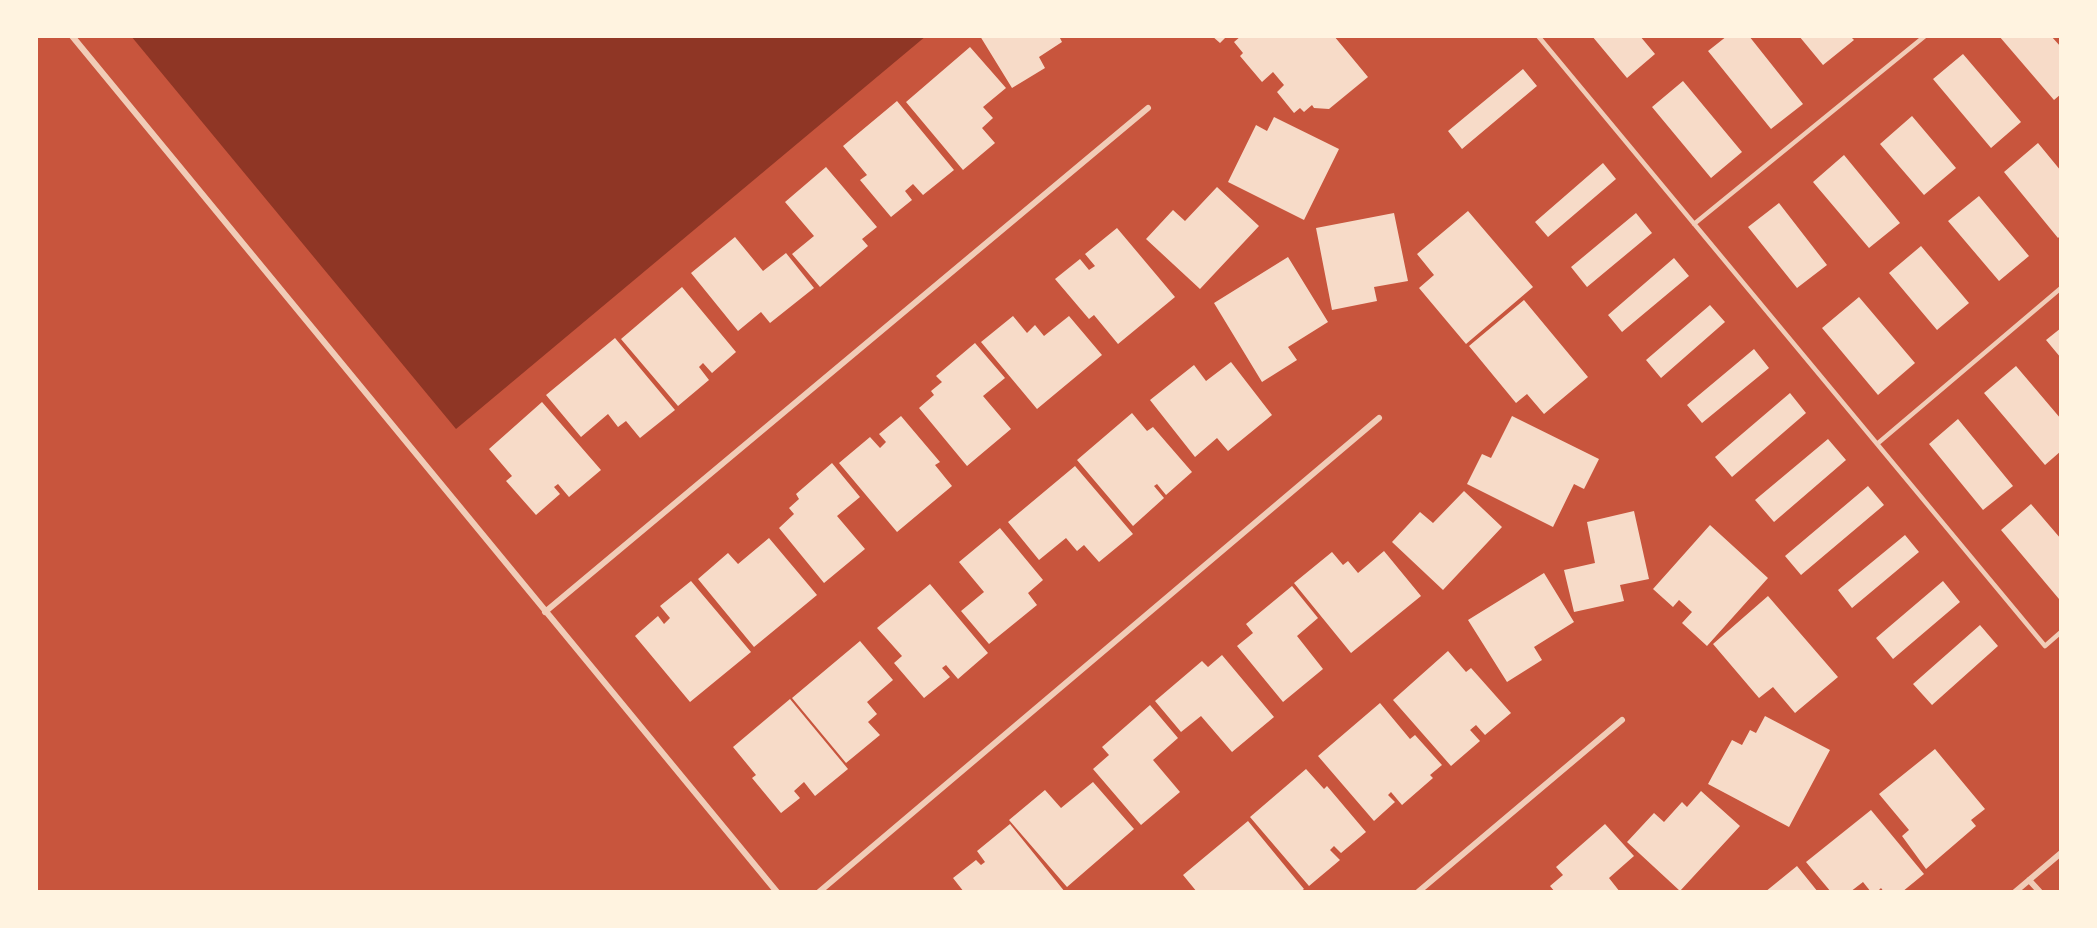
<!DOCTYPE html>
<html>
<head>
<meta charset="utf-8">
<style>
  body { margin:0 }
  #map { position:relative; width:2097px; height:928px; overflow:hidden; background:#c8553d; font-family:"Work Sans",sans-serif }
  canvas { display:block }
  .frame { position:absolute; inset:0; border:38px solid #fff3e0; pointer-events:none }
</style>
</head>
<body>
<div id="map">
<canvas width="2097" height="928"></canvas>
<div class="frame"></div>
</div>
<script>
const ctx = document.querySelector('canvas').getContext('2d');
ctx.lineJoin = 'round';
function fillPath(path, color) {
  ctx.fillStyle = color;
  ctx.fill(path, 'evenodd');
}
function shape(rows) {
  const path = new Path2D();
  for (const r of rows) {
    path.moveTo(r[0], r[1]);
    for (let i = 2; i < r.length; i += 2) path.lineTo(r[i], r[i + 1]);
  }
  return path;
}
function strokePath(path, color, width, dash) {
  ctx.strokeStyle = color;
  ctx.lineWidth = width;
  ctx.lineCap = dash ? 'butt' : 'round';
  ctx.setLineDash(dash || []);
  ctx.stroke(path);
}
fillPath(shape([
  [131,36,926,36,456,429]
]), '#8f3625');
fillPath(shape([
  [980,36,1059,36,1062,42,1039,57,1045,68,1012,88],
  [1212,36,1227,36,1220,43],
  [1241,36,1334,36,1368,77,1329,109,1314,108,1312,105,1304,112,1300,108,1294,113,1277,92,1284,85,1273,72,1262,82,1240,56,1243,53,1234,42],
  [1592,36,1640,36,1655,54,1627,78],
  [1727,36,1749,36,1803,104,1771,129,1708,51],
  [1799,36,1850,36,1854,40,1823,65],
  [1999,36,2051,36,2061,47,2061,94,2054,100],
  [970,47,1006,88,983,107,993,118,982,128,995,143,963,170,906,102],
  [1963,54,2021,122,1991,148,1933,79],
  [1523,69,1537,86,1462,149,1448,131],
  [1683,81,1742,152,1711,178,1652,107],
  [897,101,954,170,923,195,913,184,905,191,912,200,891,217,860,180,867,175,843,146],
  [1912,116,1956,168,1924,195,1880,144],
  [1274,117,1339,149,1304,220,1228,182,1256,125,1267,131],
  [2038,143,2061,171,2061,235,2058,238,2004,172],
  [1844,155,1900,223,1869,248,1813,182],
  [1603,163,1616,179,1548,237,1535,222],
  [826,167,877,227,862,239,868,246,820,287,792,254,814,236,785,202],
  [1217,187,1259,226,1200,289,1146,239,1173,210,1185,221],
  [1979,196,2029,256,1999,281,1948,221],
  [1779,203,1827,265,1797,288,1748,227],
  [1468,211,1533,287,1466,344,1419,288,1434,275,1417,254],
  [1394,213,1408,281,1374,287,1377,301,1332,310,1316,228],
  [1636,213,1652,233,1587,287,1571,267],
  [1117,228,1175,297,1118,344,1094,315,1089,319,1055,279,1080,259,1089,270,1095,266,1085,254],
  [735,237,763,271,786,253,814,288,770,323,761,312,738,331,691,273],
  [1921,246,1969,303,1937,330,1889,273],
  [1288,257,1328,322,1288,347,1297,360,1262,382,1214,303],
  [1674,258,1689,276,1622,332,1608,315],
  [682,287,736,352,712,373,703,363,699,367,709,380,678,406,621,339],
  [1859,297,1915,363,1878,395,1822,328],
  [1524,300,1588,377,1544,414,1527,394,1516,403,1469,346],
  [1710,305,1725,322,1661,378,1646,360],
  [1013,316,1027,333,1035,325,1044,336,1069,316,1102,355,1037,409,981,342],
  [2061,328,2061,358,2046,340],
  [615,338,675,410,640,438,626,421,618,427,608,414,581,437,546,395],
  [975,343,1005,378,983,396,1011,429,967,466,919,408,934,395,931,391,942,382,936,376],
  [1754,349,1769,368,1702,423,1687,405],
  [1231,362,1272,415,1228,451,1217,438,1195,457,1150,400,1194,365,1206,381],
  [2016,366,2061,419,2061,451,2045,465,1984,393],
  [1790,393,1806,413,1732,477,1715,457],
  [542,402,601,470,569,497,558,484,554,487,560,494,536,515,506,481,512,476,489,449],
  [1132,413,1147,431,1153,427,1192,472,1166,495,1157,484,1154,486,1164,498,1133,526,1077,460],
  [901,416,940,462,935,465,952,486,897,532,839,463,870,437,880,448,886,442,879,434],
  [1512,416,1599,459,1584,489,1574,484,1553,527,1467,484,1482,454,1491,458],
  [1958,419,2013,486,1983,510,1929,444],
  [1828,439,1846,460,1774,522,1755,500],
  [832,463,860,497,837,516,865,549,824,583,779,528,794,514,789,508,799,499,796,494],
  [1075,466,1133,534,1099,562,1084,545,1077,551,1066,538,1039,560,1008,522],
  [1868,486,1884,505,1801,575,1785,556],
  [1464,491,1502,527,1443,590,1392,542,1420,512,1433,523],
  [2031,504,2061,539,2061,597,2059,599,2001,530],
  [1634,511,1649,579,1620,585,1624,601,1574,612,1564,570,1595,563,1587,522],
  [1710,525,1768,578,1707,646,1682,623,1692,612,1679,600,1673,607,1653,589],
  [1000,528,1043,580,1028,593,1037,605,989,644,961,611,984,592,959,562],
  [1905,535,1919,552,1852,608,1838,590],
  [769,538,817,595,754,647,698,579,728,553,738,564],
  [1384,551,1421,596,1351,653,1294,583,1332,552,1343,565,1348,561,1358,573],
  [1544,573,1574,622,1534,647,1542,660,1507,682,1468,620],
  [691,581,751,652,690,702,635,636,658,616,664,624,670,618,660,606],
  [1943,581,1960,602,1893,659,1876,638],
  [930,584,988,653,958,679,946,665,942,668,950,677,924,698,894,663,902,656,877,628],
  [1292,586,1318,618,1297,636,1323,669,1283,702,1237,646,1253,633,1246,624],
  [1768,596,1838,677,1795,713,1773,687,1759,698,1713,644],
  [1980,625,1998,646,1932,705,1913,684],
  [860,641,893,680,867,702,877,714,868,722,880,735,846,763,792,698],
  [1448,651,1466,672,1471,668,1511,713,1485,735,1476,725,1470,730,1480,741,1451,766,1393,700],
  [1222,655,1274,717,1232,752,1201,716,1181,732,1155,701,1202,661,1208,667],
  [790,699,848,769,815,796,804,782,794,791,800,798,781,813,752,778,756,775,733,747],
  [1380,703,1410,739,1415,735,1442,765,1430,775,1433,778,1402,805,1391,792,1388,795,1395,802,1374,821,1318,756],
  [1150,705,1178,738,1153,760,1180,792,1141,825,1093,769,1109,755,1102,747],
  [1765,716,1830,750,1789,827,1708,784,1732,740,1742,745,1750,730,1756,733],
  [1935,749,1985,809,1971,820,1976,826,1926,869,1902,836,1909,830,1879,794],
  [1306,769,1324,789,1327,786,1366,832,1341,853,1334,846,1330,850,1340,860,1309,886,1250,817],
  [1093,782,1134,829,1067,887,1009,820,1045,790,1061,808],
  [1701,791,1740,826,1680,891,1627,842,1654,813,1664,822,1682,802,1687,807],
  [1871,810,1924,874,1902,892,1884,892,1881,888,1877,892,1871,892,1863,882,1850,892,1831,892,1806,862],
  [1248,821,1304,889,1300,892,1197,892,1183,875],
  [1010,824,1065,892,964,892,953,878,976,860,981,865,985,862,977,851],
  [1605,824,1634,856,1609,878,1620,892,1555,892,1550,886,1563,875,1556,867],
  [1797,866,1818,892,1765,892]
]), '#f7dbc8');
strokePath(shape([
  [1538,36,2045,646,2061,632],
  [1694,224,1925,36],
  [1877,444,2061,288]
]), '#f1ccb7', 4.5);
strokePath(shape([
  [72,36,777,892],
  [545,612,1148,108],
  [2029,880,2040,892],
  [819,892,1379,418],
  [1418,892,1622,720],
  [2015,892,2061,853]
]), '#f1ccb7', 6);
</script>
</body>
</html>
